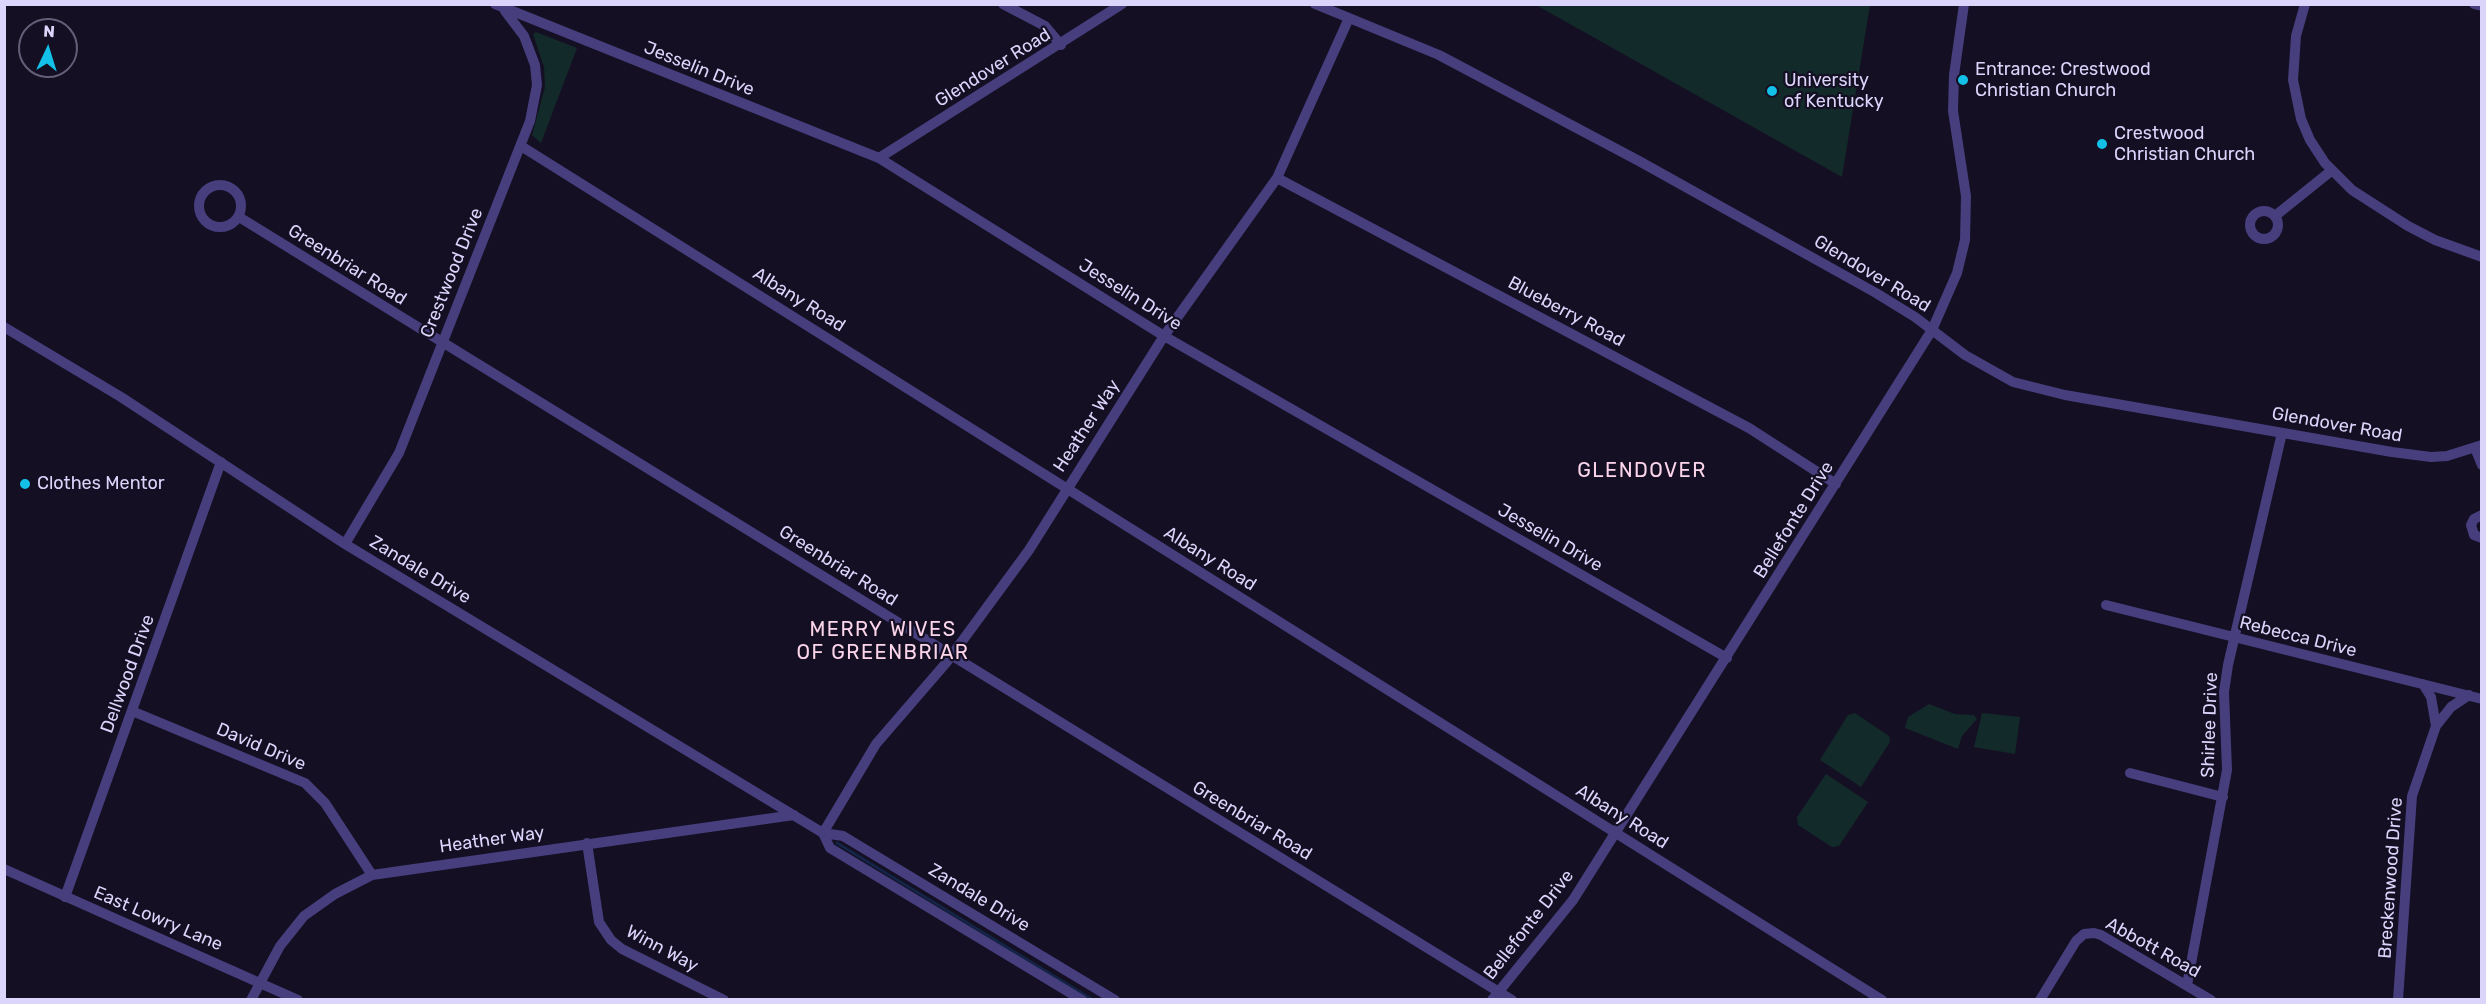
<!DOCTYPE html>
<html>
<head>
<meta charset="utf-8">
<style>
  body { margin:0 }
  #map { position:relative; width:2486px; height:1004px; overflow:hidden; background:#140f22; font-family:Rubik,sans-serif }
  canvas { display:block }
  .frame { position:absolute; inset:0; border:6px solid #dbd4fb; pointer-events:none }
  .north { position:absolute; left:18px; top:18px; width:60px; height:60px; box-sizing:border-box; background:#140f22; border:2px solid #645e79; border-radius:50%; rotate:4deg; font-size:16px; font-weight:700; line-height:24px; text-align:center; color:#dbd4fb }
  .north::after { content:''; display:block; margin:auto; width:21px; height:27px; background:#13c1e8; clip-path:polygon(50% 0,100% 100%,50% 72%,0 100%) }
</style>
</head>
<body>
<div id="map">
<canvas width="2486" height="1004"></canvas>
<div class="frame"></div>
<div class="north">N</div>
</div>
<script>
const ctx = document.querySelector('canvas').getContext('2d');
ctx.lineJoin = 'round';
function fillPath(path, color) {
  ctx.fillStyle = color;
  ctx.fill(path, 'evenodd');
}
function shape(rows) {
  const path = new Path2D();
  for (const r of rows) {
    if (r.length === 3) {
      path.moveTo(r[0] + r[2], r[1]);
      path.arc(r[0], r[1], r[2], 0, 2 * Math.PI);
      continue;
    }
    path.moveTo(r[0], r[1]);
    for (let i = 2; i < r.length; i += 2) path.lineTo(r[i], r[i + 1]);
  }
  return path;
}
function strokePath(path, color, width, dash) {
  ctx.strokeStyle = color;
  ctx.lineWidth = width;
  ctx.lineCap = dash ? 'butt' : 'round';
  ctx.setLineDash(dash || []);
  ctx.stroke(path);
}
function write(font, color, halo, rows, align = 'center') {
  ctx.font = font + ' Rubik,sans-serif';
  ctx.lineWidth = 4.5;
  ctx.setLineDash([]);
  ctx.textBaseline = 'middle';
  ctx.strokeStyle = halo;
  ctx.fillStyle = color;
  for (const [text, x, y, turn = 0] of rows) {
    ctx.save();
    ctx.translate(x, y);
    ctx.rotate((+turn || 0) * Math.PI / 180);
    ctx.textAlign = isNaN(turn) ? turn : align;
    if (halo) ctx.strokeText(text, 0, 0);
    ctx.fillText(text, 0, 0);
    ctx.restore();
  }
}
fillPath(shape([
  [1536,5,1870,5,1842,177],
  [536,32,577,48,541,143,532,135,545,87,544,67,533,34],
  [1929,704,1955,714,1974,715,1977,719,1962,736,1958,749,1905,728,1908,717],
  [1855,713,1889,736,1890,742,1861,787,1820,760,1848,715],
  [1982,713,2020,717,2015,754,1974,747],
  [1826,774,1868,802,1839,846,1832,847,1798,825,1797,817]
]), '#132a2b');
strokePath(shape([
  [837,843,1093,1000]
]), '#142447', 3);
strokePath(shape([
  [495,4,879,158,1164,336,1727,658],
  [1003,4,1045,26,1061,45],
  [1315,4,1439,55,1639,161,1876,293,1915,317,1965,355,2013,382,2065,395,2392,452,2431,457,2447,456,2482,445],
  [2305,4,2296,36,2293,80,2301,119,2310,140,2325,163,2352,190,2408,226,2435,240,2482,257],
  [2474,4,2482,6],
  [521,146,1882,1000],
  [879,158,1122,4],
  [1277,178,1749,428,1836,484],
  [220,206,21],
  [2264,225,14],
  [2275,216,2331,171],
  [239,217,1512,1000],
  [4,327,121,397,345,544,823,833,843,836,1115,1000],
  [2475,448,2482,465],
  [2482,515,2474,519,2471,525,2474,535,2482,538],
  [345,544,399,453,530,121,537,85,535,65,524,36,505,11],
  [2106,605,2482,699],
  [2423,684,2431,697,2436,726],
  [132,711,305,783,325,803,372,875],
  [2130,773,2223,797],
  [823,833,876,744,946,663,1029,550,1164,336,1277,178,1349,18],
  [823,833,830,848,1082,1000],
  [587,843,599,922,611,940,622,949,724,1000],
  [4,869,298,1000],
  [65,897,221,462],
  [2187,985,2227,770,2224,692,2228,665,2282,433],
  [251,1000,280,946,304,916,335,894,372,875,794,815],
  [1492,1000,1573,900,1932,330,1957,273,1965,240,1966,196,1953,111,1954,75,1964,4],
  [2040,1000,2076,941,2084,934,2094,933,2101,935,2211,1000],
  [2398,1000,2412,796,2436,726,2451,707,2469,695]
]), '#463e7d', 10);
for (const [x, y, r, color] of [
  [1963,80,6,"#13c1e8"],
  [1772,91,6,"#13c1e8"],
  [2102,144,6,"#13c1e8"],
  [25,484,6,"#13c1e8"]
]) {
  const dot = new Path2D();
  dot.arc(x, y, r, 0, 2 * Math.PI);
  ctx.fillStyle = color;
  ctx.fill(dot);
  strokePath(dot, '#140f22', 2);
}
write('18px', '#dbd4fb', '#140f22', [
  ["Glendover Road",993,68,-32],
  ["Jesselin Drive",699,69,22],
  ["Greenbriar Road",347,265,32],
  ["Crestwood Drive",452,273,-68],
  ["Glendover Road",1872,274,31],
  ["Jesselin Drive",1130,295,32],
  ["Albany Road",799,300,32],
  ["Blueberry Road",1566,312,28],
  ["Glendover Road",2337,425,10],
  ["Heather Way",1087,426,-57],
  ["Bellefonte Drive",1794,520,-58],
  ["Jesselin Drive",1550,538,30],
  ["Albany Road",1210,559,32],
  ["Greenbriar Road",838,566,32],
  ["Zandale Drive",420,570,31],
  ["Rebecca Drive",2298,637,14],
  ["Dellwood Drive",128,674,-70],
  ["Shirlee Drive",2210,725,-88],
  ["David Drive",261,747,23],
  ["Albany Road",1622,817,32],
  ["Greenbriar Road",1252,821,31],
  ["Heather Way",492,840,-8],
  ["Breckenwood Drive",2391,878,-86],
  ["Zandale Drive",979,898,31],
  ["East Lowry Lane",158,919,23],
  ["Bellefonte Drive",1529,925,-52],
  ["Abbott Road",2153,948,29],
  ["Winn Way",662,949,28]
]);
write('18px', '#dbd4fb', '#140f22', [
  ["Entrance: Crestwood",1975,70],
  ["Christian Church",1975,91],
  ["University",1784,81],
  ["of Kentucky",1784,102],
  ["Crestwood",2114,134],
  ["Christian Church",2114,155],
  ["Clothes Mentor",37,484]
], 'left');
ctx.letterSpacing = '1.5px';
write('20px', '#fcd5eb', '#140f22', [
  ["GLENDOVER",1642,471],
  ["MERRY WIVES",883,630],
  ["OF GREENBRIAR",883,653]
]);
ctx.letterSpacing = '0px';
</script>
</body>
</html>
